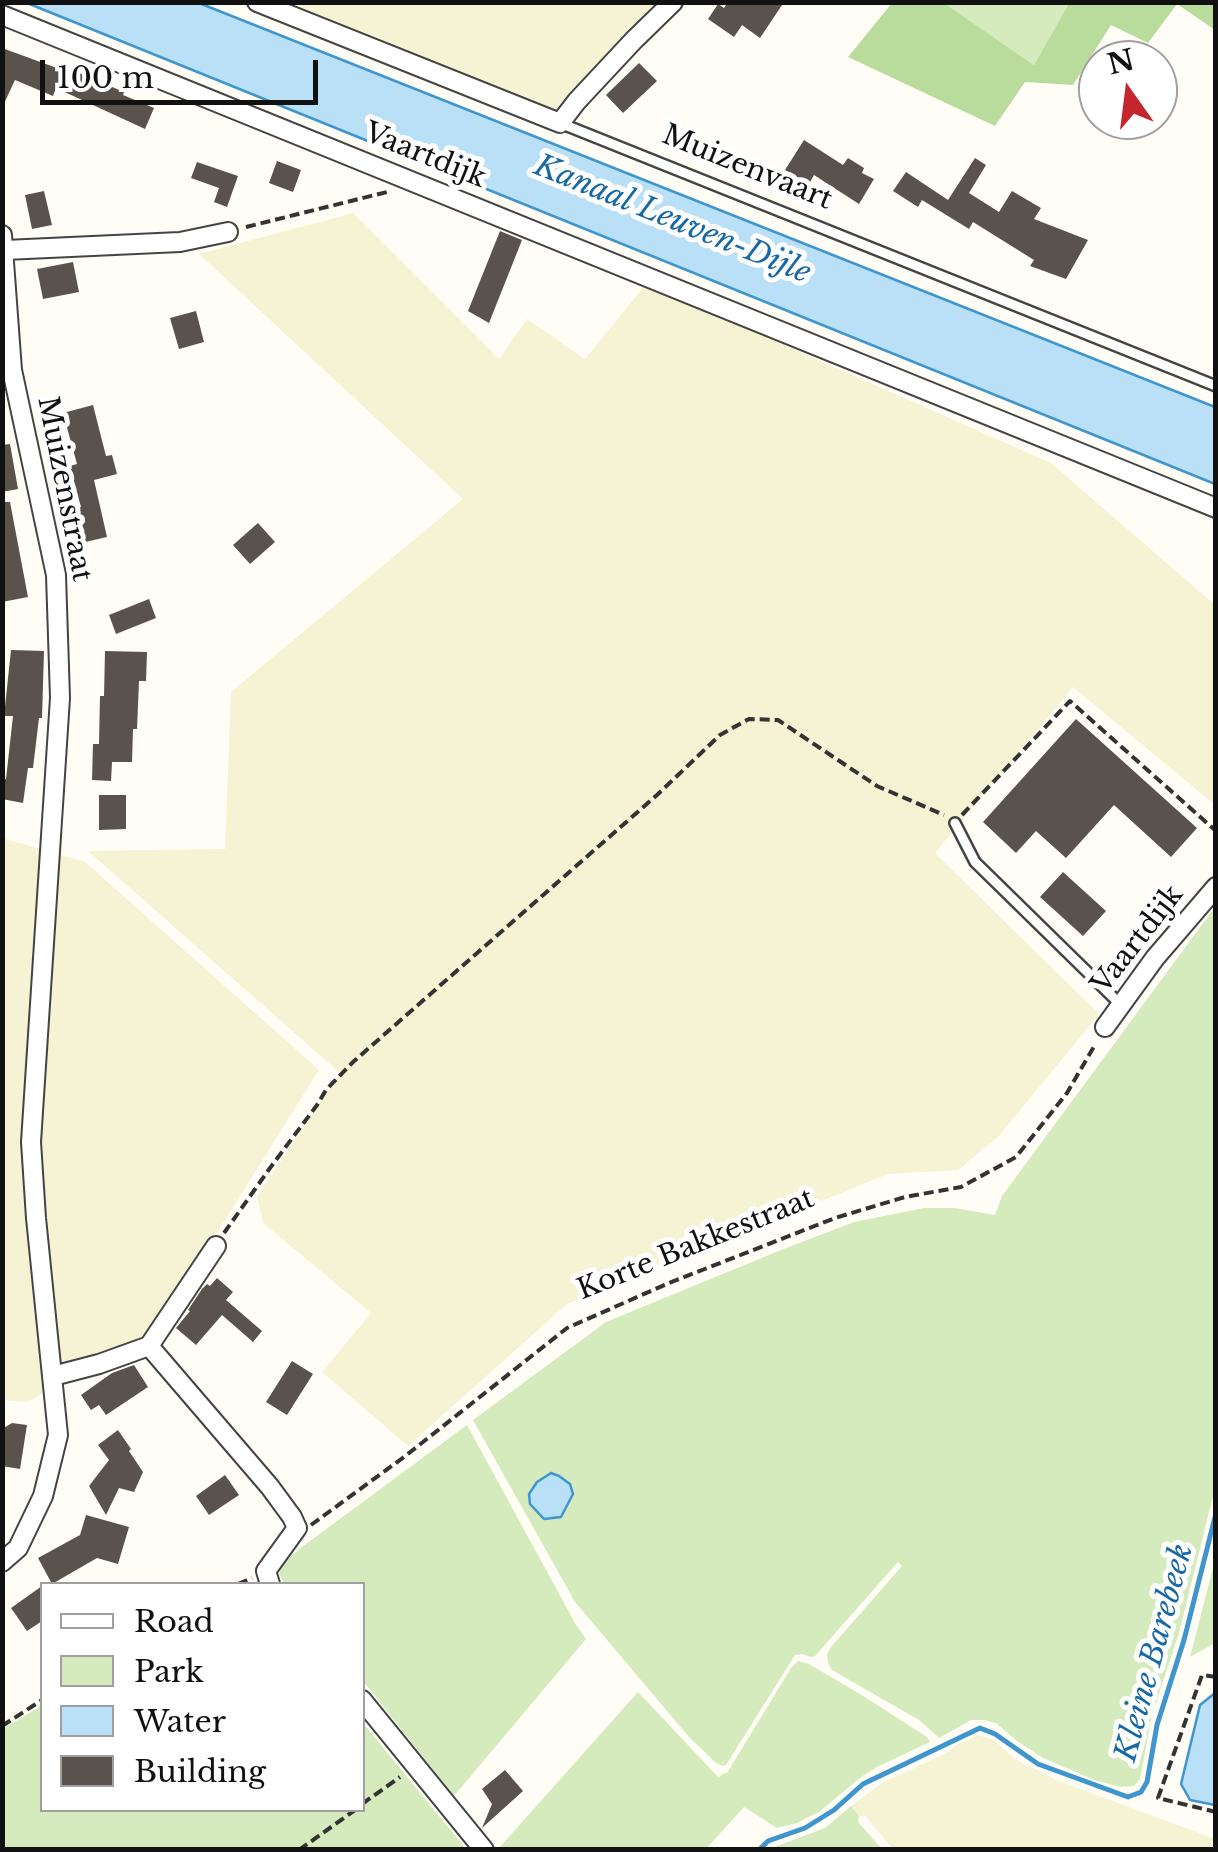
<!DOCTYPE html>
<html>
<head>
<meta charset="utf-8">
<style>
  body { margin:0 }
  #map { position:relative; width:1218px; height:1852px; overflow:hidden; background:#fffdf5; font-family:"Libre Baskerville",serif }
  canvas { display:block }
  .frame { position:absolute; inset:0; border:5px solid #111; pointer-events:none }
  .legend { position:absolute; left:40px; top:1582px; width:325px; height:230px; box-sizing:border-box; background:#fff; border:2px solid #a0a0a0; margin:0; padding:12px 18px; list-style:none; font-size:30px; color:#111 }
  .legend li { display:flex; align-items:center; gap:20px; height:50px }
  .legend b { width:50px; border:2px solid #a0a0a0 }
  .north { position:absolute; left:1078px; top:40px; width:100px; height:100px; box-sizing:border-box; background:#fff; border:2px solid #a0a0a0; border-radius:50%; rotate:346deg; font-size:28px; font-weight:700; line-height:40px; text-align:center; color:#111 }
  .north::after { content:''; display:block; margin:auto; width:35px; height:45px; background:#c4262e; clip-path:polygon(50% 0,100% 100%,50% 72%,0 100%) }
  .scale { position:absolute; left:40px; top:60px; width:278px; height:45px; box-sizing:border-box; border:5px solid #111; border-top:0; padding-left:12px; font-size:30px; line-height:35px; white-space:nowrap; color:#111; -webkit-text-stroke:8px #fff; paint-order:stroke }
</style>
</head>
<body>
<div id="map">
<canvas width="1218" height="1852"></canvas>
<div class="frame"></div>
<ul class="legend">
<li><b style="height:12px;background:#fff"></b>Road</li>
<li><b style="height:28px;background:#d5ebbd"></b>Park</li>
<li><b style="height:28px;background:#b9e0f7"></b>Water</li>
<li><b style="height:28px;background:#5a524d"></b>Building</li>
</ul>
<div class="north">N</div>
<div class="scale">100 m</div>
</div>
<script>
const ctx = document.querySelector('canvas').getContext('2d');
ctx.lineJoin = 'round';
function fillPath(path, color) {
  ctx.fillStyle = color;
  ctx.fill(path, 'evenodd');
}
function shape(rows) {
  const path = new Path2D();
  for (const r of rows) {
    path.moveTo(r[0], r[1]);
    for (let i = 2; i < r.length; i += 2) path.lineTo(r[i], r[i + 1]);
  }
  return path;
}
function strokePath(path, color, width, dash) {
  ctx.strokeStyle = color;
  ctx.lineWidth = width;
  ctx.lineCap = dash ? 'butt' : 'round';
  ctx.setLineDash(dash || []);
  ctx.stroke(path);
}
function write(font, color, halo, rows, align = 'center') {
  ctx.font = font + ' "Libre Baskerville",serif';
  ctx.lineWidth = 10;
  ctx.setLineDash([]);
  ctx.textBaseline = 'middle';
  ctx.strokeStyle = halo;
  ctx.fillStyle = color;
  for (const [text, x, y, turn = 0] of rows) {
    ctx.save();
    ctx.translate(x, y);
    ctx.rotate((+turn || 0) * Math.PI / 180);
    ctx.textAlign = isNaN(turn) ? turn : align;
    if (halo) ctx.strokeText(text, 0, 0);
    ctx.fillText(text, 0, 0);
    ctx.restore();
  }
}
fillPath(shape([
  [302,2,666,3,553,113,299,9],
  [353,213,499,359,527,319,585,359,646,284,1051,463,1215,605,1215,805,1073,687,935,853,1099,1014,999,1136,958,1170,888,1174,567,1304,408,1446,322,1372,371,1313,263,1223,257,1196,340,1073,88,851,225,849,231,692,463,499,199,254],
  [2,838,85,862,319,1070,208,1247,143,1337,64,1364,67,1380,27,1402,2,1400],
  [978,1735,994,1740,1015,1759,1059,1781,1215,1839,1215,1849,893,1849,865,1816,859,1816,851,1806,882,1783,949,1752,954,1746]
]), '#f6f3d4');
fillPath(shape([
  [944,3,1069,3,1034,65],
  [1215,907,1215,1488,1179,1633,1152,1715,1140,1779,1134,1786,1121,1787,1094,1780,1043,1758,1017,1741,996,1723,984,1720,971,1720,939,1738,919,1720,832,1670,828,1663,827,1654,831,1647,902,1566,898,1562,815,1656,810,1657,803,1654,795,1655,726,1765,723,1766,716,1763,689,1737,575,1602,473,1420,606,1322,781,1250,854,1222,924,1208,955,1208,995,1215,1002,1196],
  [467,1425,575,1623,586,1639,454,1796,363,1681,362,1584,285,1584,279,1574,283,1563,302,1547],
  [1215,1560,1215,1643,1190,1657],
  [798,1661,809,1664,860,1694,927,1737,930,1742,877,1767,861,1777,819,1812,797,1823,777,1828,744,1807,706,1849,498,1849,638,1692,719,1778,722,1774,727,1773,791,1668],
  [42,1705,42,1810,362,1810,363,1723,466,1849,3,1850,3,1729],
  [851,1806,859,1816,858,1822,882,1849,769,1849,825,1828]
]), '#d5ebbd');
fillPath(shape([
  [892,3,944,3,1034,65,1069,3,1215,3,1215,30,1177,4,1148,43,1111,25,1073,85,1025,82,995,126,848,57]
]), '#b9dc9c');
const water = shape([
  [27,3,199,3,1215,407,1215,484,27,3],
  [551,1473,559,1476,570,1484,573,1494,561,1517,544,1519,530,1504,529,1494,537,1482,551,1473],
  [1215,1693,1215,1805,1190,1800,1181,1784,1200,1705,1215,1693]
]);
fillPath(water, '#b9e0f7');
strokePath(water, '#3f96cf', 2.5);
strokePath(shape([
  [759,1850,768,1841,805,1828,834,1810,863,1784,980,1728,995,1734,1038,1764,1128,1797,1141,1792,1147,1782,1157,1725,1184,1640,1216,1513]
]), '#3f96cf', 5);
fillPath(shape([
  [728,2,784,2,760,38,742,25,734,37,708,19,718,4,724,8],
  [2,48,76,75,77,72,124,92,123,95,154,108,145,129,56,88,53,96,15,80,2,108],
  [639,63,657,81,623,113,606,95],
  [804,140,843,165,848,158,864,168,862,173,874,179,859,204,814,175,809,184,785,170],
  [975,158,986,165,969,193,999,212,1012,191,1041,208,1034,219,1088,240,1066,279,1030,266,1034,260,973,222,969,229,922,200,918,207,893,191,906,172,948,200],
  [277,161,301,170,293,192,269,183],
  [197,162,238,176,227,207,214,202,219,188,191,178],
  [44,191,52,225,32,229,25,195],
  [500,231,522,240,489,323,468,311],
  [73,262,79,292,43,299,37,269],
  [196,311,204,342,179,349,170,318],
  [93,405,106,456,112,455,117,474,94,480,107,537,81,543,74,509,81,507,70,466,77,464,63,413],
  [10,444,18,489,2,492,2,445],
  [2,502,10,502,28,597,2,602],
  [258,523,275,542,250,564,233,545],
  [149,599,156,618,116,634,109,615],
  [11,650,44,651,42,718,39,718,33,768,28,768,23,803,2,799,2,779,6,779,13,716,4,716],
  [105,651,147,652,146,681,139,681,137,729,133,729,132,762,112,762,111,781,92,780,93,744,99,744,100,696,104,696],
  [1076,719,1197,828,1171,857,1114,805,1066,858,1036,831,1016,853,983,822],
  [99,795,126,795,126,829,99,830],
  [1063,872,1106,911,1083,936,1040,897],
  [217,1278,233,1292,226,1300,262,1331,253,1342,222,1315,196,1345,176,1328,190,1311,188,1310,202,1289,207,1284,210,1286],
  [292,1361,313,1374,287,1415,266,1402],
  [134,1365,148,1387,106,1415,99,1405,91,1410,81,1395,112,1373],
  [12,1423,27,1425,20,1469,2,1466,2,1429],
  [118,1430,131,1449,129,1451,143,1472,134,1492,119,1488,106,1515,89,1486,109,1460,98,1445],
  [225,1475,239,1495,209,1515,196,1496],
  [86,1515,129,1527,118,1564,97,1558,52,1584,38,1558,80,1535],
  [42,1586,42,1621,27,1631,11,1608],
  [505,1770,523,1791,482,1828,492,1804,482,1789]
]), '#5a524d');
const lane = shape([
  [560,123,1216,386],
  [955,823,975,862,1121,1005]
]);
const street = shape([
  [257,2,560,123,577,101,634,40,673,2],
  [2,15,1216,508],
  [2,235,12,370,56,575,60,698,31,1142,36,1218,58,1435,43,1496,18,1548,2,1562],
  [5,250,180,242,228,232],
  [1105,1027,1155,958,1216,887],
  [149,1346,216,1246],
  [53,1376,99,1364,149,1346,270,1487,292,1517,297,1528,266,1571,270,1584],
  [362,1700,484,1850]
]);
strokePath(lane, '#444', 14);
strokePath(street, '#444', 22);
strokePath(shape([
  [246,227,387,192],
  [962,815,1070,701,1216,831],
  [224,1233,270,1168,317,1105,326,1090,353,1062,657,795,720,735,749,719,778,720,877,786,944,815],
  [311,1525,404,1457,567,1328,669,1283,835,1218,905,1197,961,1187,1016,1157,1067,1093,1096,1043],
  [238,1584,252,1578],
  [1216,1677,1202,1675,1158,1798,1216,1812],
  [2,1726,42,1700],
  [362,1804,400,1777],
  [299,1850,355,1810]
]), '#333', 4, [10, 5]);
strokePath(lane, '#fff', 9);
strokePath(street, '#fff', 18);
write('28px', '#111', '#fff', [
  ["Vaartdijk",425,156,22],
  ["Muizenvaart",747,168,22],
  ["Muizenstraat",64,489,79],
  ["Vaartdijk",1138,940,-52],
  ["Korte Bakkestraat",696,1245,-22]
]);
write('italic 30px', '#1768a6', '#fff', [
  ["Kanaal Leuven-Dijle",672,220,22],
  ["Kleine Barebeek",1155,1653,-75]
]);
</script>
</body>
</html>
